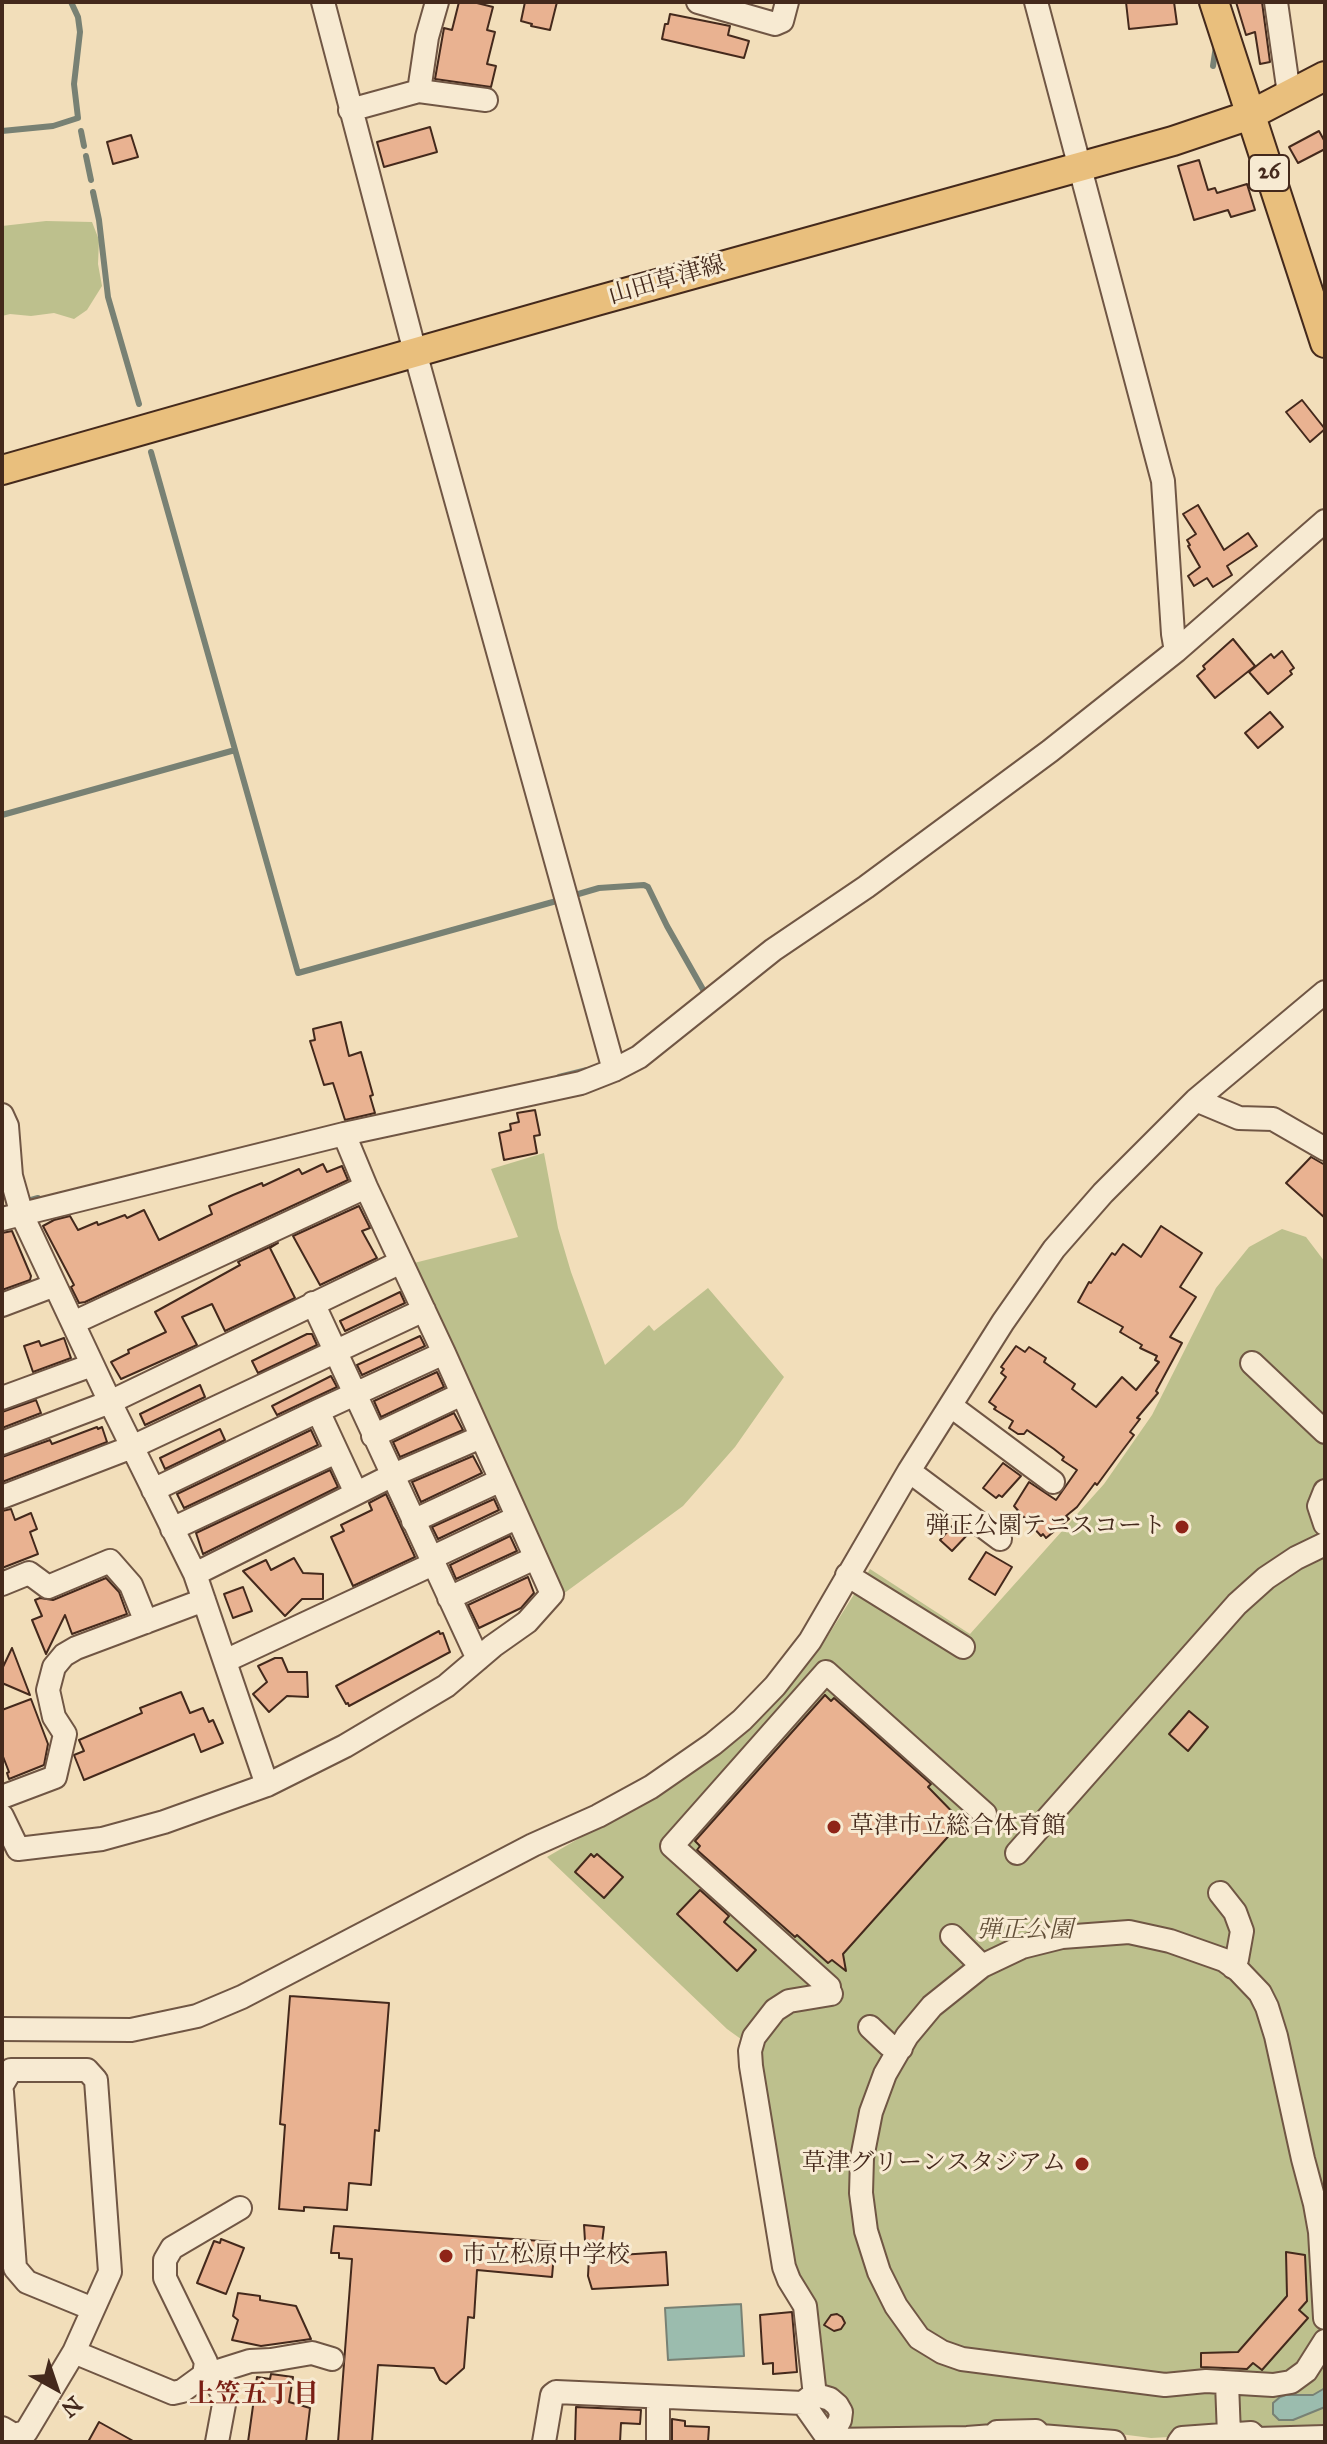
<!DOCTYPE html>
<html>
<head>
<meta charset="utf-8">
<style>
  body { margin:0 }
  #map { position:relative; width:1327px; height:2444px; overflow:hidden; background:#f2deba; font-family:"IM FELL Great Primer",serif }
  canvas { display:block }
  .frame { position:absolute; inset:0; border:4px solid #44291c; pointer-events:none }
  .north { position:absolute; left:16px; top:2348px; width:80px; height:80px; -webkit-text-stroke:6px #f7ead2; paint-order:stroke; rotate:140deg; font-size:22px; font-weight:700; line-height:32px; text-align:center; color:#44291c }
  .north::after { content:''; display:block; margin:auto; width:28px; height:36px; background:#44291c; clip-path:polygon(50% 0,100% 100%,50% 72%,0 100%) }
</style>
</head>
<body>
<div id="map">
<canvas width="1327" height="2444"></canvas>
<div class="frame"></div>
<div class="north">N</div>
</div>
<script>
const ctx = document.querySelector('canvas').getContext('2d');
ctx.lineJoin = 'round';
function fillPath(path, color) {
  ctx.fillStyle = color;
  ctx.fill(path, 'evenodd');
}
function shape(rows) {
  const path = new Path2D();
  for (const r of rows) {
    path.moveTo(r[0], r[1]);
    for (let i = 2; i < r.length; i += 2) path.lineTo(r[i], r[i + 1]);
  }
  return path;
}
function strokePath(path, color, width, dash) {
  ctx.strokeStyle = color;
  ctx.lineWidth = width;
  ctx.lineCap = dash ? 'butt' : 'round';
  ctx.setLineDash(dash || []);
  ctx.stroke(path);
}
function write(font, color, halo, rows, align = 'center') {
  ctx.font = font + ' "IM FELL Great Primer","Noto Serif JP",serif';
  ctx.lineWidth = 6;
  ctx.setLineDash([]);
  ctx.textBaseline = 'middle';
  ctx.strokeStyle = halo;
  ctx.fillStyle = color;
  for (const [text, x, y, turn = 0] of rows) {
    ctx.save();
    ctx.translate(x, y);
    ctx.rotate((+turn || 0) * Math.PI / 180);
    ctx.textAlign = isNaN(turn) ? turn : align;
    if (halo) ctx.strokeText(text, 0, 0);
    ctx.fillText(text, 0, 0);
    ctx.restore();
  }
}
fillPath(shape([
  [46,221,92,222,99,240,98,264,102,286,87,310,74,319,54,313,31,316,10,314,2,316,2,226],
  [544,1153,558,1228,571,1272,605,1365,649,1325,654,1331,708,1288,784,1377,735,1447,683,1506,559,1597,410,1264,518,1237,491,1169],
  [1282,1229,1306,1237,1325,1262,1325,2424,1261,2430,1253,2422,1181,2427,1169,2437,1151,2438,1089,2430,1048,2429,1039,2421,992,2422,983,2430,830,2431,813,2407,798,2306,745,2042,727,2029,547,1857,695,1771,739,1739,778,1700,819,1650,870,1569,970,1634,1104,1484,1152,1415,1216,1288,1249,1247]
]), '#bdc08d');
const water = shape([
  [741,2304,744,2356,668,2360,665,2308,741,2304],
  [1325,2388,1325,2407,1293,2420,1279,2420,1273,2414,1273,2403,1280,2397,1286,2395,1313,2395,1325,2388]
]);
fillPath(water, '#9bbcae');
strokePath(water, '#788174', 2);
strokePath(shape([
  [1213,66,1216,46],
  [2,131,53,126,78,118,74,84,80,32,78,17,71,2],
  [81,131,84,146],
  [86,156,91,180],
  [93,192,99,220,108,297,139,404],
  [151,452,298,973,560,900],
  [2,815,235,750],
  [575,895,599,888,644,885,648,887,667,926,705,993,703,995],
  [559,1077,587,1070],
  [31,1200,38,1198]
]), '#788174', 6);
const building = shape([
  [459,2,473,2,493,7,487,30,495,32,487,64,496,66,491,87,435,79,444,28,452,30,459,2],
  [525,2,557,2,550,30,531,26,532,24,521,21,525,2],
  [1126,2,1174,2,1177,24,1129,29,1126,2],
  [1236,2,1262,2,1270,62,1260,64,1255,32,1246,35,1236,2],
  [670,14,730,26,728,35,749,41,744,58,662,39,665,24,668,24,670,14],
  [430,127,437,152,384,167,377,142,430,127],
  [1319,131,1325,142,1325,149,1298,163,1289,147,1319,131],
  [131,135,138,157,113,164,107,142,131,135],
  [1199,160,1208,190,1215,188,1217,193,1247,184,1255,210,1231,217,1228,210,1194,220,1178,166,1199,160],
  [1302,400,1325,429,1310,442,1286,412,1302,400],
  [1198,505,1224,550,1248,533,1257,546,1227,566,1232,575,1213,587,1207,578,1194,586,1188,576,1200,567,1188,546,1190,545,1187,540,1196,534,1183,514,1198,505],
  [1233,639,1255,666,1215,698,1197,676,1205,669,1203,666,1233,639],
  [1282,651,1294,668,1290,671,1292,674,1268,694,1249,672,1271,654,1274,658,1282,651],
  [1270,712,1283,727,1258,748,1245,733,1270,712],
  [341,1022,349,1056,361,1052,373,1095,370,1096,375,1113,345,1120,333,1083,324,1085,310,1041,315,1040,313,1029,341,1022],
  [535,1110,540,1135,534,1136,537,1153,504,1160,499,1133,511,1130,510,1124,519,1122,517,1113,535,1110],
  [1311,1157,1325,1165,1325,1218,1286,1183,1311,1157],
  [323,1164,327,1172,342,1166,348,1180,85,1302,79,1303,71,1287,74,1285,43,1226,54,1220,70,1216,78,1230,97,1222,98,1225,125,1215,127,1218,144,1210,159,1240,212,1214,209,1206,233,1195,262,1183,263,1186,299,1169,302,1174,323,1164],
  [359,1206,370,1228,362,1231,377,1258,320,1285,293,1236,359,1206],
  [1161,1226,1202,1253,1180,1287,1196,1297,1170,1337,1182,1343,1156,1391,1158,1393,1137,1418,1140,1419,1130,1432,1134,1435,1119,1455,1097,1485,1095,1483,1077,1507,1066,1516,1069,1519,1046,1538,1043,1534,1041,1536,1014,1506,1029,1482,1056,1500,1077,1470,1062,1460,1064,1457,1054,1449,1027,1430,1024,1434,1018,1434,1009,1428,1013,1421,994,1409,996,1407,989,1402,1006,1377,1001,1373,1004,1369,1001,1367,1016,1346,1025,1352,1029,1347,1046,1358,1044,1362,1075,1384,1072,1389,1096,1407,1122,1377,1136,1390,1159,1362,1155,1360,1157,1356,1140,1348,1142,1345,1120,1332,1123,1327,1078,1302,1089,1282,1091,1283,1112,1253,1115,1255,1123,1244,1141,1257,1161,1226],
  [12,1231,31,1276,30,1280,2,1290,2,1233,12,1231],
  [278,1243,270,1248,295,1298,225,1331,212,1304,182,1317,197,1345,121,1379,111,1362,129,1353,128,1350,166,1332,155,1312,240,1265,238,1262,278,1243],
  [400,1292,405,1303,345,1331,340,1321,400,1292],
  [307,1334,312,1334,317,1345,258,1373,252,1361,307,1334],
  [420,1336,425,1346,362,1375,357,1365,420,1336],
  [64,1338,71,1358,33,1372,24,1346,39,1341,41,1346,64,1338],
  [437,1372,444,1387,381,1417,374,1401,437,1372],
  [331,1376,337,1387,277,1415,272,1406,331,1376],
  [200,1385,205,1397,145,1425,140,1414,200,1385],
  [36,1400,41,1413,2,1428,2,1412,36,1400],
  [454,1413,463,1430,400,1457,393,1442,454,1413],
  [97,1427,98,1429,102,1427,107,1442,2,1482,2,1457,50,1440,52,1444,97,1427],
  [220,1429,225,1440,165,1469,160,1458,220,1429],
  [311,1430,318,1445,184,1508,177,1494,311,1430],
  [473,1456,482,1473,421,1502,412,1482,473,1456],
  [1003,1463,1021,1476,1002,1497,999,1495,996,1498,983,1488,1003,1463],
  [330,1470,338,1487,203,1554,196,1533,330,1470],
  [386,1494,415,1557,353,1586,331,1537,344,1531,341,1525,372,1510,369,1503,386,1494],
  [494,1499,499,1510,438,1539,432,1527,494,1499],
  [11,1509,15,1520,31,1513,37,1529,30,1532,38,1554,2,1568,2,1511,11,1509],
  [955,1523,969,1533,952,1551,940,1540,955,1523],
  [510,1536,517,1551,456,1579,450,1565,510,1536],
  [986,1552,1012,1567,995,1595,969,1579,986,1552],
  [294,1558,303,1573,323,1574,323,1599,302,1599,285,1616,243,1571,266,1560,271,1570,294,1558],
  [528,1577,534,1593,521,1608,479,1628,468,1605,528,1577],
  [106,1578,119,1592,127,1614,72,1634,65,1615,46,1654,32,1620,42,1616,35,1600,40,1598,53,1600,106,1578],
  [243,1587,252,1611,233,1618,224,1594,243,1587],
  [439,1631,440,1634,443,1633,450,1652,349,1706,348,1703,346,1704,336,1686,439,1631],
  [12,1648,30,1695,2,1683,2,1669,12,1648],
  [275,1658,282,1658,288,1672,307,1672,308,1697,287,1696,269,1712,253,1694,267,1682,258,1666,275,1658],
  [181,1692,190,1713,203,1708,209,1722,213,1720,223,1743,201,1752,194,1734,84,1780,74,1755,84,1751,79,1740,142,1713,140,1708,181,1692],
  [825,1695,831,1701,834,1698,931,1784,928,1787,970,1830,954,1830,843,1954,846,1971,832,1960,828,1963,797,1935,795,1937,697,1850,700,1846,695,1841,825,1695],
  [31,1699,48,1744,44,1765,9,1779,7,1773,9,1772,2,1754,2,1710,31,1699],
  [1189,1711,1208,1727,1188,1751,1169,1734,1189,1711],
  [591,1854,594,1857,597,1854,623,1877,604,1898,575,1872,591,1854],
  [700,1890,729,1916,724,1922,756,1950,737,1971,677,1914,700,1890],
  [290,1996,389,2003,379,2131,375,2130,371,2185,349,2183,347,2210,304,2207,304,2211,279,2209,285,2125,280,2124,290,1996],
  [584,2225,604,2227,602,2243,585,2241,584,2225],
  [334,2226,555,2242,552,2277,477,2270,474,2318,468,2317,464,2368,446,2384,440,2380,434,2368,378,2365,372,2442,338,2442,352,2259,339,2258,339,2253,331,2253,334,2226],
  [221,2239,244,2248,226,2294,197,2283,214,2241,220,2243,221,2239],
  [666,2252,668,2285,592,2289,588,2276,589,2257,666,2252],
  [1286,2252,1305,2255,1307,2301,1299,2310,1308,2318,1262,2370,1253,2363,1247,2369,1201,2367,1201,2353,1238,2352,1287,2296,1286,2252],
  [238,2293,260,2296,260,2300,296,2306,311,2339,261,2346,232,2340,238,2320,233,2316,238,2293],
  [792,2312,797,2372,773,2374,773,2363,763,2364,760,2315,792,2312],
  [837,2314,842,2317,845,2323,841,2329,834,2331,824,2325,831,2315,837,2314],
  [271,2374,293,2377,289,2402,310,2408,306,2442,248,2442,257,2377,270,2379,271,2374],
  [576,2407,641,2410,640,2424,621,2423,620,2442,575,2442,576,2407],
  [672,2419,685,2421,685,2426,709,2427,708,2442,672,2442,672,2419],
  [99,2422,135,2442,88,2442,99,2422]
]);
fillPath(building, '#e9b291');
strokePath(building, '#44291c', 2);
const minor = shape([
  [323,2,415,352,614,1070],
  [698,2,775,24,782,21,787,2],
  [1036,2,1163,481,1173,634,1176,651],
  [1276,2,1289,94],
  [419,91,427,37,437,2],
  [350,110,419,91,486,100],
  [1196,1100,1239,1118,1273,1119,1325,1149],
  [2,1115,7,1126,11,1176,22,1215,110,1402,195,1574,267,1785],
  [2,1219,344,1134,581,1083,614,1070,639,1057,773,950,866,887,1050,751,1176,651,1325,521],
  [313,1303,478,1659],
  [2,1305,55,1285],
  [73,1323,366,1187],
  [1252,1363,1325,1432],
  [2,1398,92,1365],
  [951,1406,1053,1482],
  [318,1411,356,1493],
  [373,1436,462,1394],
  [2,1443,110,1402,401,1262],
  [909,1471,1000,1539],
  [153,1490,318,1411,444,1353],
  [1325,1491,1319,1506,1325,1524],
  [2,1497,132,1447,424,1310],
  [413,1521,499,1481],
  [172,1529,336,1452],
  [431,1558,516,1518],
  [195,1574,391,1476,481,1437],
  [847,1575,963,1647],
  [2,1584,29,1573,48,1587,110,1561,131,1585,146,1622],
  [449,1598,535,1558],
  [225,1661,433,1564],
  [2,1797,55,1777,65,1734,54,1717,48,1690,54,1667,64,1655,76,1648,204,1600],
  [2,1816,18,1849,102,1839,164,1822,267,1785,345,1746,446,1686,493,1646,527,1622,552,1594,444,1353,366,1187,344,1134],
  [1017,1853,1237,1604,1266,1578,1296,1558,1325,1544],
  [1220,1893,1235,1912,1242,1931,1237,1959,1233,1967],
  [952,1936,982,1966],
  [829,1987,672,1846,826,1672,985,1814],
  [870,2027,889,2045,901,2048],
  [2,2029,131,2030,197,2016,242,1997,533,1845,598,1816,651,1787,713,1744,742,1720,775,1686,810,1641,909,1471,1003,1322,1054,1249,1103,1193,1196,1100,1325,992],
  [2,2085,11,2070,87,2070,96,2080,110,2272,74,2352,26,2432,14,2435,2,2428],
  [2,2092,15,2268,27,2282,93,2309],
  [1325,2318,1320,2232,1315,2204,1303,2159,1276,2036,1267,2007,1260,1993,1238,1970,1224,1960,1170,1941,1129,1932,1062,1937,1022,1947,982,1966,932,2006,907,2036,885,2074,871,2112,862,2158,861,2193,866,2231,879,2272,896,2306,919,2338,942,2352,962,2359,1165,2385,1206,2381,1273,2385,1291,2382,1306,2371,1325,2341],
  [74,2352,173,2393,182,2391,204,2375,206,2362,165,2278,165,2260,172,2248,240,2208],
  [205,2369,212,2373,250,2361,271,2360,312,2353,332,2359],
  [215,2380,225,2399,217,2442],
  [1227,2383,1229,2435],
  [815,2396,805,2306,789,2280,784,2267,751,2066,750,2051,754,2037,775,2010,789,2001,831,1994],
  [658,2398,658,2442],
  [803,2403,809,2398,820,2396,830,2399,837,2405,841,2412,840,2420,829,2440],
  [544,2442,552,2395,556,2392,803,2403,829,2440,967,2438,993,2436,997,2432,1036,2431,1041,2436,1114,2442],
  [1179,2442,1182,2438,1251,2433,1257,2439,1325,2437]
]);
const major = shape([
  [1214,2,1325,343],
  [2,470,596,301,1173,141,1250,115,1325,76]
]);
strokePath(minor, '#705644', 26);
strokePath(major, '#44291c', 32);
strokePath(minor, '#f7ead2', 22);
strokePath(major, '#e9bf7d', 28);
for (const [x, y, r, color] of [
  [1182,1527,8,"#8f2418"],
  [834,1827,8,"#8f2418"],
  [1082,2164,8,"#8f2418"],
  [446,2256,8,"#8f2418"]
]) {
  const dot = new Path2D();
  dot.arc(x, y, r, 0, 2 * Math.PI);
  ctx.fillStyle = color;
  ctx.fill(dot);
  strokePath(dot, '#f7ead2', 3);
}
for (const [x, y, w] of [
  [1269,173,40]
]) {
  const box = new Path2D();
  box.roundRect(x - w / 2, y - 18, w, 36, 6);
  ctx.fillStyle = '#f7ead2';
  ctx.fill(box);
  strokePath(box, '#44291c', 2);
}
write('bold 22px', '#44291c', null, [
  ["26",1269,173]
]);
write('24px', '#44291c', '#f7ead2', [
  ["山田草津線",667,281,-16]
]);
write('24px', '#44291c', '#f7ead2', [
  ["弾正公園テニスコート",1166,1527],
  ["草津市立総合体育館",850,1827,"left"],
  ["草津グリーンスタジアム",1066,2164],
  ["市立松原中学校",462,2256,"left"]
], 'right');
write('italic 24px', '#624f38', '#f7ead2', [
  ["弾正公園",1025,1931]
]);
write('bold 26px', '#7a1f14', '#f7ead2', [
  ["上笠五丁目",254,2396]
]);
</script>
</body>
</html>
